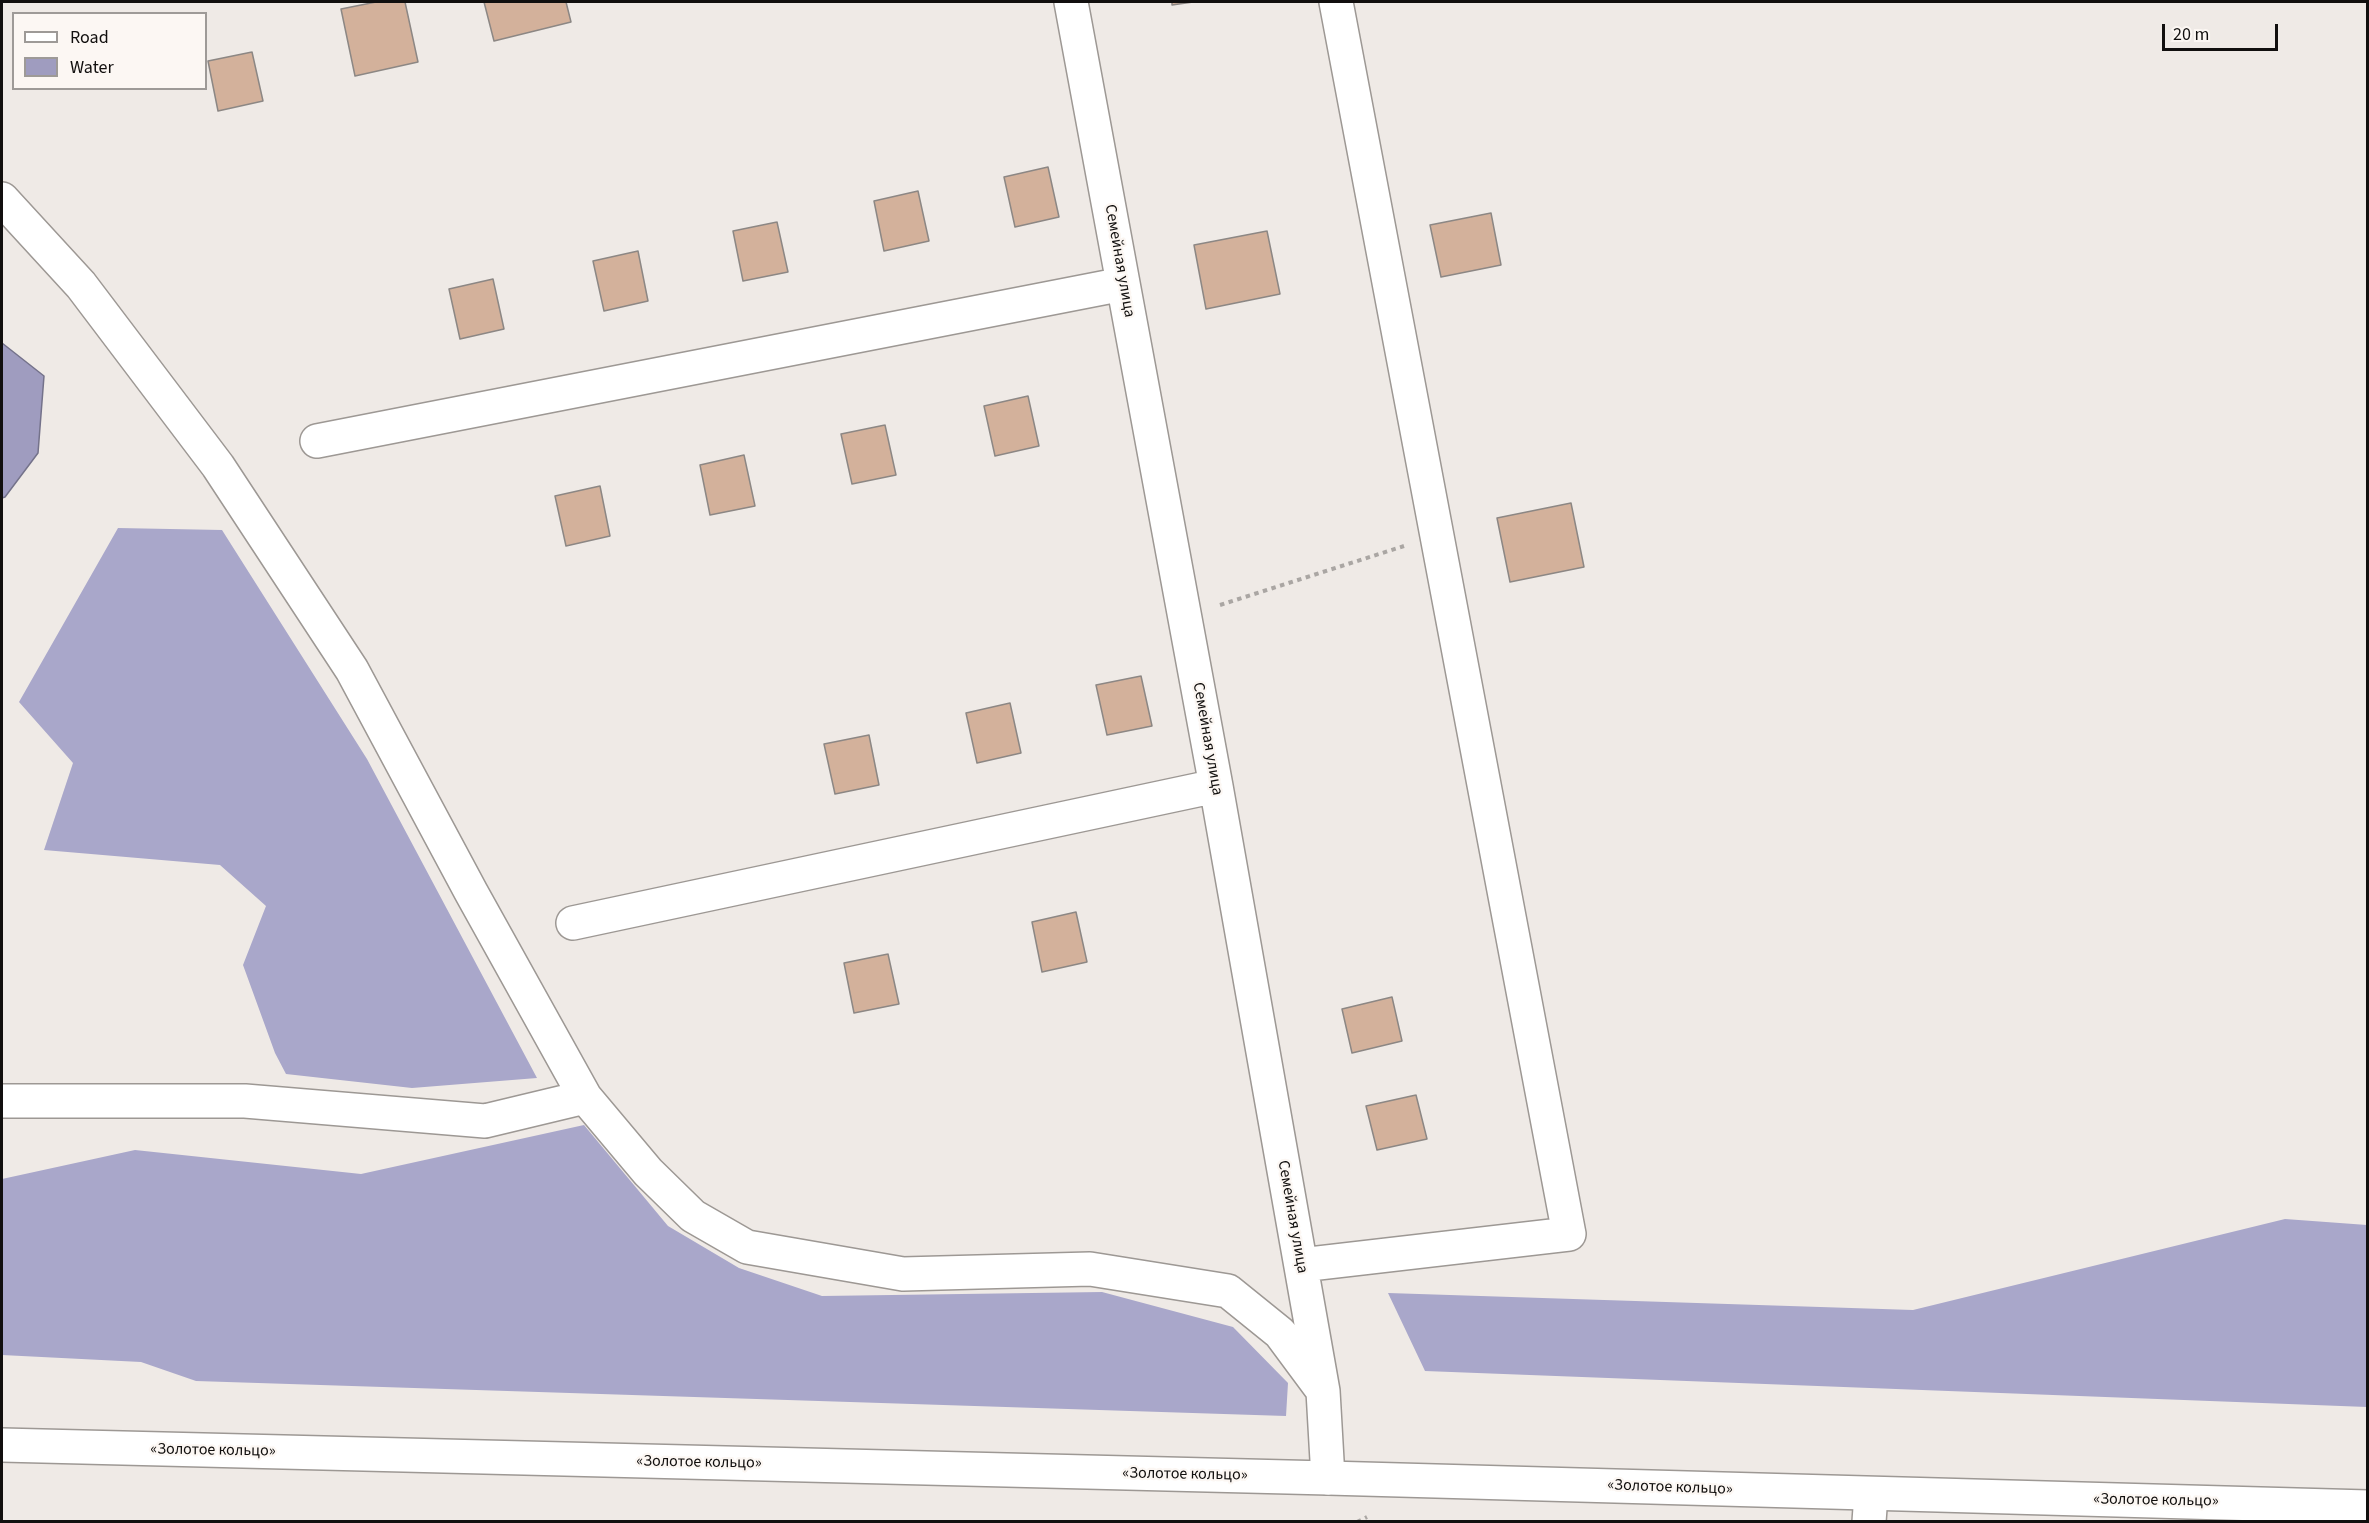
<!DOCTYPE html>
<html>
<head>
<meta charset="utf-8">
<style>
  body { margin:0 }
  #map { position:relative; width:2369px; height:1523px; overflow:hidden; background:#efeae6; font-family:"Source Sans 3",sans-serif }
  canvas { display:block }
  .frame { position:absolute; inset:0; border:3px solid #110f0e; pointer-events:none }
  .legend { position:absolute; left:12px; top:12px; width:195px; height:78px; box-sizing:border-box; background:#fcf7f3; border:2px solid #9e9a97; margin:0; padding:8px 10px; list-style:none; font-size:18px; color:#110f0e }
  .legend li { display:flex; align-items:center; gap:12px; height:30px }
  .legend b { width:30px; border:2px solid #9e9a97 }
  .scale { position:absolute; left:2162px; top:24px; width:116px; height:27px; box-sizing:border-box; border:3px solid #110f0e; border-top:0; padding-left:8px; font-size:18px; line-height:21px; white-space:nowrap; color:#110f0e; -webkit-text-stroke:4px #fcf7f3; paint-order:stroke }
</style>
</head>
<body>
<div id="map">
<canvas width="2369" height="1523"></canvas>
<div class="frame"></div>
<ul class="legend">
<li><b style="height:8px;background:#fff"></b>Road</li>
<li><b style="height:16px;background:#9f9cbf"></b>Water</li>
</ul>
<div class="scale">20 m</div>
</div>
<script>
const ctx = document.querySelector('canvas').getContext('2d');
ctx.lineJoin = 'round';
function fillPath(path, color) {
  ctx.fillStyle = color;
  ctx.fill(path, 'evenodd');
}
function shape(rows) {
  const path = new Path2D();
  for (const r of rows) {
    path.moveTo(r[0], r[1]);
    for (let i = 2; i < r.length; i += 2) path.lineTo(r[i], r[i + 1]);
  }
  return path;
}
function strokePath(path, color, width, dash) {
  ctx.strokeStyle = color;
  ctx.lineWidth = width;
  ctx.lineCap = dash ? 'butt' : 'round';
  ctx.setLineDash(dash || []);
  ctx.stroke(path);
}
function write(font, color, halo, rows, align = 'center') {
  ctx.font = font + ' "Source Sans 3",sans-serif';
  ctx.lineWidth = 4.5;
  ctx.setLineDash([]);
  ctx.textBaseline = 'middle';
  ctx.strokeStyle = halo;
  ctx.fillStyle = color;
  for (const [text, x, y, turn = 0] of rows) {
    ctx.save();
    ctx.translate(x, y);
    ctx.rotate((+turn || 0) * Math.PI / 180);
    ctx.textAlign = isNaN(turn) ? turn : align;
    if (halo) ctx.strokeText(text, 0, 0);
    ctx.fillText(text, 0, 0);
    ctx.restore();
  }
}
fillPath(shape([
  [118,528,222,530,367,759,537,1078,412,1088,286,1074,275,1053,243,965,266,906,220,865,44,850,73,763,19,702],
  [584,1125,668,1226,739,1268,822,1296,1102,1292,1233,1327,1288,1383,1286,1416,196,1381,141,1362,2,1355,2,1179,135,1150,361,1174],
  [2285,1219,2367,1225,2367,1407,1425,1371,1388,1293,1913,1310]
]), '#a9a7ca');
const water = shape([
  [2,343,44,376,38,453,5,497,2,498,2,343]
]);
fillPath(water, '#9f9cbf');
strokePath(water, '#74728a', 1.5);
const building = shape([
  [376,2,405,2,418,62,355,76,341,9,376,2],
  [484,2,566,2,571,22,494,41,484,2],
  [1172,2,1193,2,1172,5,1172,2],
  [252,52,263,101,218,111,208,61,252,52],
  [1048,167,1059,217,1015,227,1004,177,1048,167],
  [918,191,929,241,884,251,874,201,918,191],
  [1491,213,1501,265,1441,277,1430,225,1491,213],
  [777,222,788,272,743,281,733,231,777,222],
  [1267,231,1280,294,1206,309,1194,245,1267,231],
  [638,251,648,301,604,311,593,261,638,251],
  [493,279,504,329,460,339,449,289,493,279],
  [1028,396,1039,446,995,456,984,406,1028,396],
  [885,425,896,475,852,484,841,434,885,425],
  [744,455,755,506,710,515,700,465,744,455],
  [600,486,610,536,566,546,555,496,600,486],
  [1571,503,1584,567,1510,582,1497,518,1571,503],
  [1141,676,1152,726,1107,735,1096,685,1141,676],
  [1010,703,1021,753,977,763,966,713,1010,703],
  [869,735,879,785,835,794,824,744,869,735],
  [1076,912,1087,962,1042,972,1032,922,1076,912],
  [888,954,899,1004,854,1013,844,963,888,954],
  [1392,997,1402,1041,1352,1053,1342,1009,1392,997],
  [1416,1095,1427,1139,1377,1150,1366,1106,1416,1095]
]);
fillPath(building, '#d3b19b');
strokePath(building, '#8c8784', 1.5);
const minor = shape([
  [1071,2,1216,786,1323,1391,1328,1478],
  [2,199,81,285,218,466,352,670,471,892,585,1097,648,1172,693,1216,747,1247,903,1274,1090,1269,1228,1291,1280,1333,1323,1391],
  [317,441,1123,284],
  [573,923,1216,786],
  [2,1101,245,1101,485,1121,585,1097],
  [1301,1265,1569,1234,1336,2],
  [1869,1522,1871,1494]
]);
const major = shape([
  [2,1445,1328,1478,2368,1507]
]);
strokePath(minor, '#9d9894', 36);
strokePath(major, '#9d9894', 36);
strokePath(shape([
  [1220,605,1404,546],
  [1357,1522,1367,1517]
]), '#aaa6a3', 4, [4.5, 4.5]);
strokePath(minor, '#fff', 33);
strokePath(major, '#fff', 33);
write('16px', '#110f0e', '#fcf7f3', [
  ["Семейная улица",1119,261,80],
  ["Семейная улица",1207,739,80],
  ["Семейная улица",1292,1217,80],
  ["«Золотое кольцо»",213,1451,1],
  ["«Золотое кольцо»",699,1463,1],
  ["«Золотое кольцо»",1185,1475,1],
  ["«Золотое кольцо»",1670,1488,2],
  ["«Золотое кольцо»",2156,1501,1]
]);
</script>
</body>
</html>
